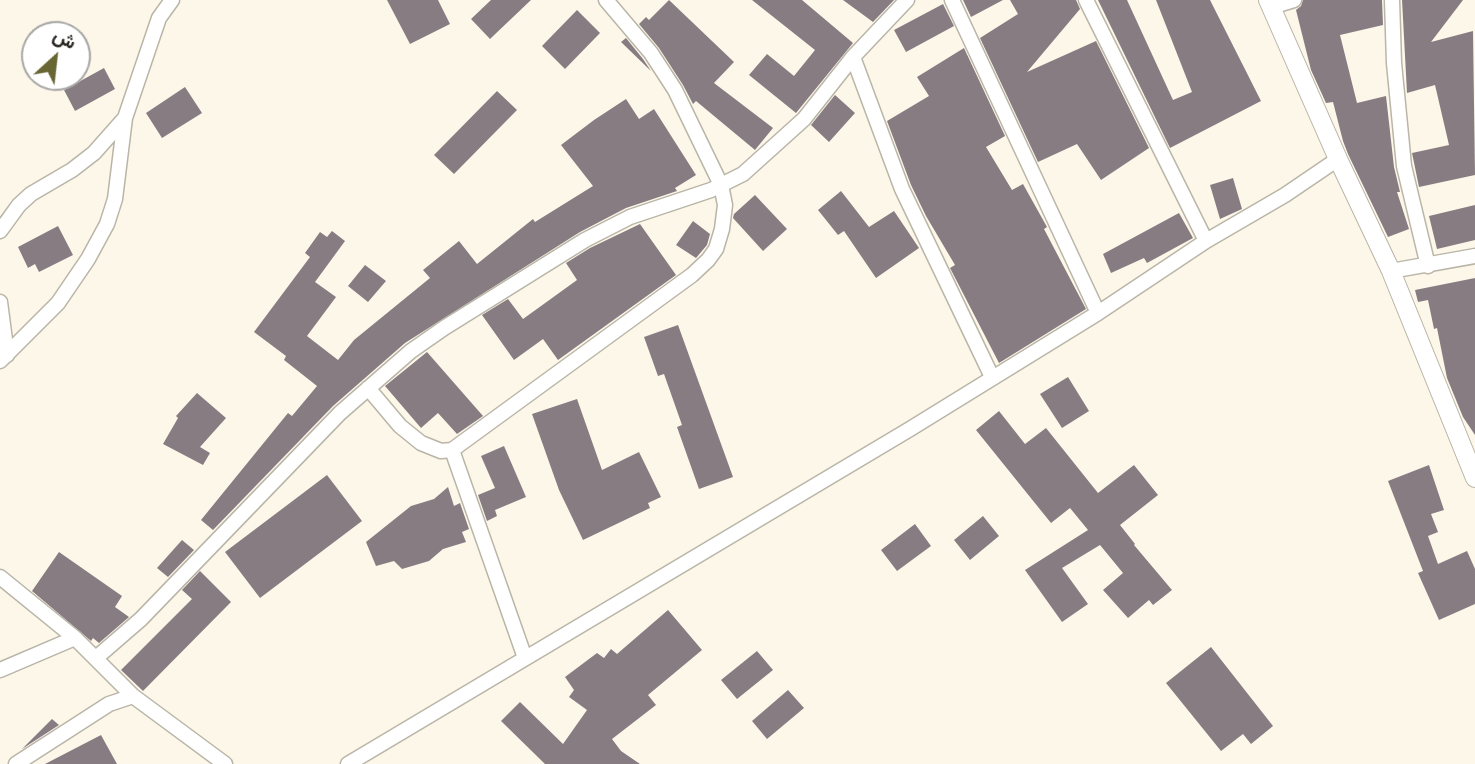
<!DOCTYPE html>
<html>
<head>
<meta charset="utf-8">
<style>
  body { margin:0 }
  #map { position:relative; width:1475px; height:764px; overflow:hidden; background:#fcf7e9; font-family:Karla,Vazirmatn,sans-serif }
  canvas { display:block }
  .north { position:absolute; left:21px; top:21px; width:70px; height:70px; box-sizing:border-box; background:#fff; border:2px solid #a8a7a5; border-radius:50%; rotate:27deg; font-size:19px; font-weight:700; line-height:28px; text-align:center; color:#25231e }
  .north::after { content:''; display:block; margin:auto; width:24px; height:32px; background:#686632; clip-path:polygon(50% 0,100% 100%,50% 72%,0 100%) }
</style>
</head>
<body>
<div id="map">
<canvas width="1475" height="764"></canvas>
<div class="north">ش</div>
</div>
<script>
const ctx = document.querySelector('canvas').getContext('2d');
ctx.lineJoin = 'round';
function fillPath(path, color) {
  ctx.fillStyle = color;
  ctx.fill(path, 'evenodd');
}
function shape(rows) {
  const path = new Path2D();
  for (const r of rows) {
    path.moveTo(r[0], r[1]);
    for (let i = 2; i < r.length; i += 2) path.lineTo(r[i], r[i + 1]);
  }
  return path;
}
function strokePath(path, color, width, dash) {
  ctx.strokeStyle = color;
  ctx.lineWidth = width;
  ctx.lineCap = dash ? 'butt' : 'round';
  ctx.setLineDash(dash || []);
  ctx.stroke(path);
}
fillPath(shape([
  [387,0,438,0,450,24,410,44],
  [491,0,531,0,490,39,471,19],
  [669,0,734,62,714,83,773,128,755,150,696,101,693,104,683,85,659,48,639,24,646,17,649,20],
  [752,0,802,0,853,43,796,113,749,75,767,54,794,76,815,50],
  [843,0,894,0,873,22],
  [963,0,1003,0,971,17],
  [1010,0,1076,0,1080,9,1027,72,1096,41,1149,148,1101,180,1077,144,1038,162,980,38,1018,14],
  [1098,0,1127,0,1173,100,1192,92,1156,0,1210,0,1261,101,1170,148],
  [1303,0,1382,0,1383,25,1340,35,1357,103,1386,96,1394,167,1400,192,1397,192,1409,229,1388,237,1348,154,1343,141,1333,102,1326,103,1311,70,1296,10,1301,6],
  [1402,0,1463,0,1431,42,1473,31,1475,175,1419,187,1412,153,1449,145,1435,85,1407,93],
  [943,4,954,26,906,52,894,30],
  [577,10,600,33,565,69,542,46],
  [626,38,643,59,651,71,621,42],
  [964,48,1005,136,986,147,1012,190,1023,184,1047,227,1044,229,1086,309,999,363,950,268,955,265,926,216,911,185,887,121,929,96,917,77],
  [104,68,115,89,75,111,64,90],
  [185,87,202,113,162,138,146,113],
  [497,91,517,110,454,174,434,155],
  [835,95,855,113,829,142,811,125],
  [626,99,639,119,654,109,696,175,675,188,677,191,626,208,580,232,405,343,333,406,213,530,201,520,288,413,292,416,317,386,284,360,286,356,254,332,310,257,305,253,320,232,327,237,332,231,345,241,315,282,336,297,307,336,338,360,354,340,430,278,423,270,459,241,477,264,533,219,535,222,593,186,561,145,594,120],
  [1233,178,1242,209,1220,219,1210,185],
  [841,191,869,227,894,211,919,248,876,278,844,231,838,235,818,210],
  [755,195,787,229,763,251,733,218,734,214],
  [1475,205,1475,240,1437,249,1429,216],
  [1179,213,1193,238,1147,263,1144,258,1111,273,1103,254],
  [693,221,710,234,707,245,696,258,676,245],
  [640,224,676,275,558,360,543,339,514,360,482,315,508,299,523,319,577,280,566,263,590,248],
  [58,226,73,255,39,272,35,264,28,268,18,247],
  [365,265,386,281,368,302,348,286],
  [1475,278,1475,435,1463,417,1447,378,1437,328,1434,329,1428,300,1418,302,1415,290],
  [678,325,733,477,699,489,677,427,682,425,664,374,658,376,644,337],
  [427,352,483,416,457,434,438,413,421,428,385,386],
  [1068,377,1089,411,1062,428,1040,394],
  [197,393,226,418,200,447,210,453,203,465,163,444,178,418,176,416],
  [577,399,602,470,639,452,661,497,648,503,650,508,583,540,559,490,532,414],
  [999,411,1025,444,1046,428,1098,493,1134,465,1158,495,1120,525,1135,544,1134,545,1172,590,1153,605,1149,600,1128,618,1103,590,1123,573,1100,545,1062,568,1088,604,1062,622,1025,570,1088,530,1070,508,1051,523,976,430],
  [504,446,526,497,495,510,497,516,487,521,478,495,495,488,481,456],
  [1429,465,1444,510,1431,514,1438,532,1428,536,1438,564,1467,551,1475,569,1475,604,1439,620,1418,573,1423,571,1388,481],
  [327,475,362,521,260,598,225,552],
  [448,487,454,506,460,503,469,529,462,532,466,542,443,549,429,561,402,569,394,561,376,566,366,542,411,506,434,499],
  [983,516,999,536,970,560,954,540],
  [915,524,931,546,897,571,881,550],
  [182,540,194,550,168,577,157,568],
  [59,552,122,596,115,607,129,617,99,643,93,638,91,641,32,591],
  [200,571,231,602,143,691,121,670,192,599,182,590],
  [668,610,702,650,648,695,656,705,612,739,621,751,640,764,545,764,501,721,520,702,563,744,587,710,569,697,574,690,565,677,597,653,604,658,611,649,617,654],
  [1211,647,1273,726,1251,744,1243,734,1221,751,1166,683],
  [757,651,773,670,737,699,721,680],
  [788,690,804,708,767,739,752,721],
  [52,719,59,725,22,749],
  [101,735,117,764,45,764]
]), '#887c83');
const minor = shape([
  [952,0,1098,313],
  [1086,0,1206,241],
  [1392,0,1394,63,1404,166,1428,266],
  [1271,7,1294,0],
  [853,57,902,189,992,377],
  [0,231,19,205,31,194,72,170,94,153,125,118],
  [1391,271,1475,256],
  [0,302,7,355],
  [0,361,58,303,88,259,107,224,115,199,125,118,159,18,172,0],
  [368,388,400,426,421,443,441,451,452,450,692,275,708,260,716,249,722,229,725,205,721,185,675,90,651,53,606,0],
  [452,450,525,658],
  [0,577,75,638,133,696],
  [96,658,141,619,340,413,411,351,444,328,585,240,630,217,711,190,743,174,804,119,853,57,907,0],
  [0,670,75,638],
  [16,764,109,704,133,696,225,764],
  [348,764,910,429,1098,313,1206,241,1285,195,1338,159]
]);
const tertiary = shape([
  [1268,0,1338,159,1391,271,1475,478]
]);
strokePath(minor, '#b9b5a7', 17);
strokePath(tertiary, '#b9b5a7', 20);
strokePath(minor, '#fff', 14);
strokePath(tertiary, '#fff', 18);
</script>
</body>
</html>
